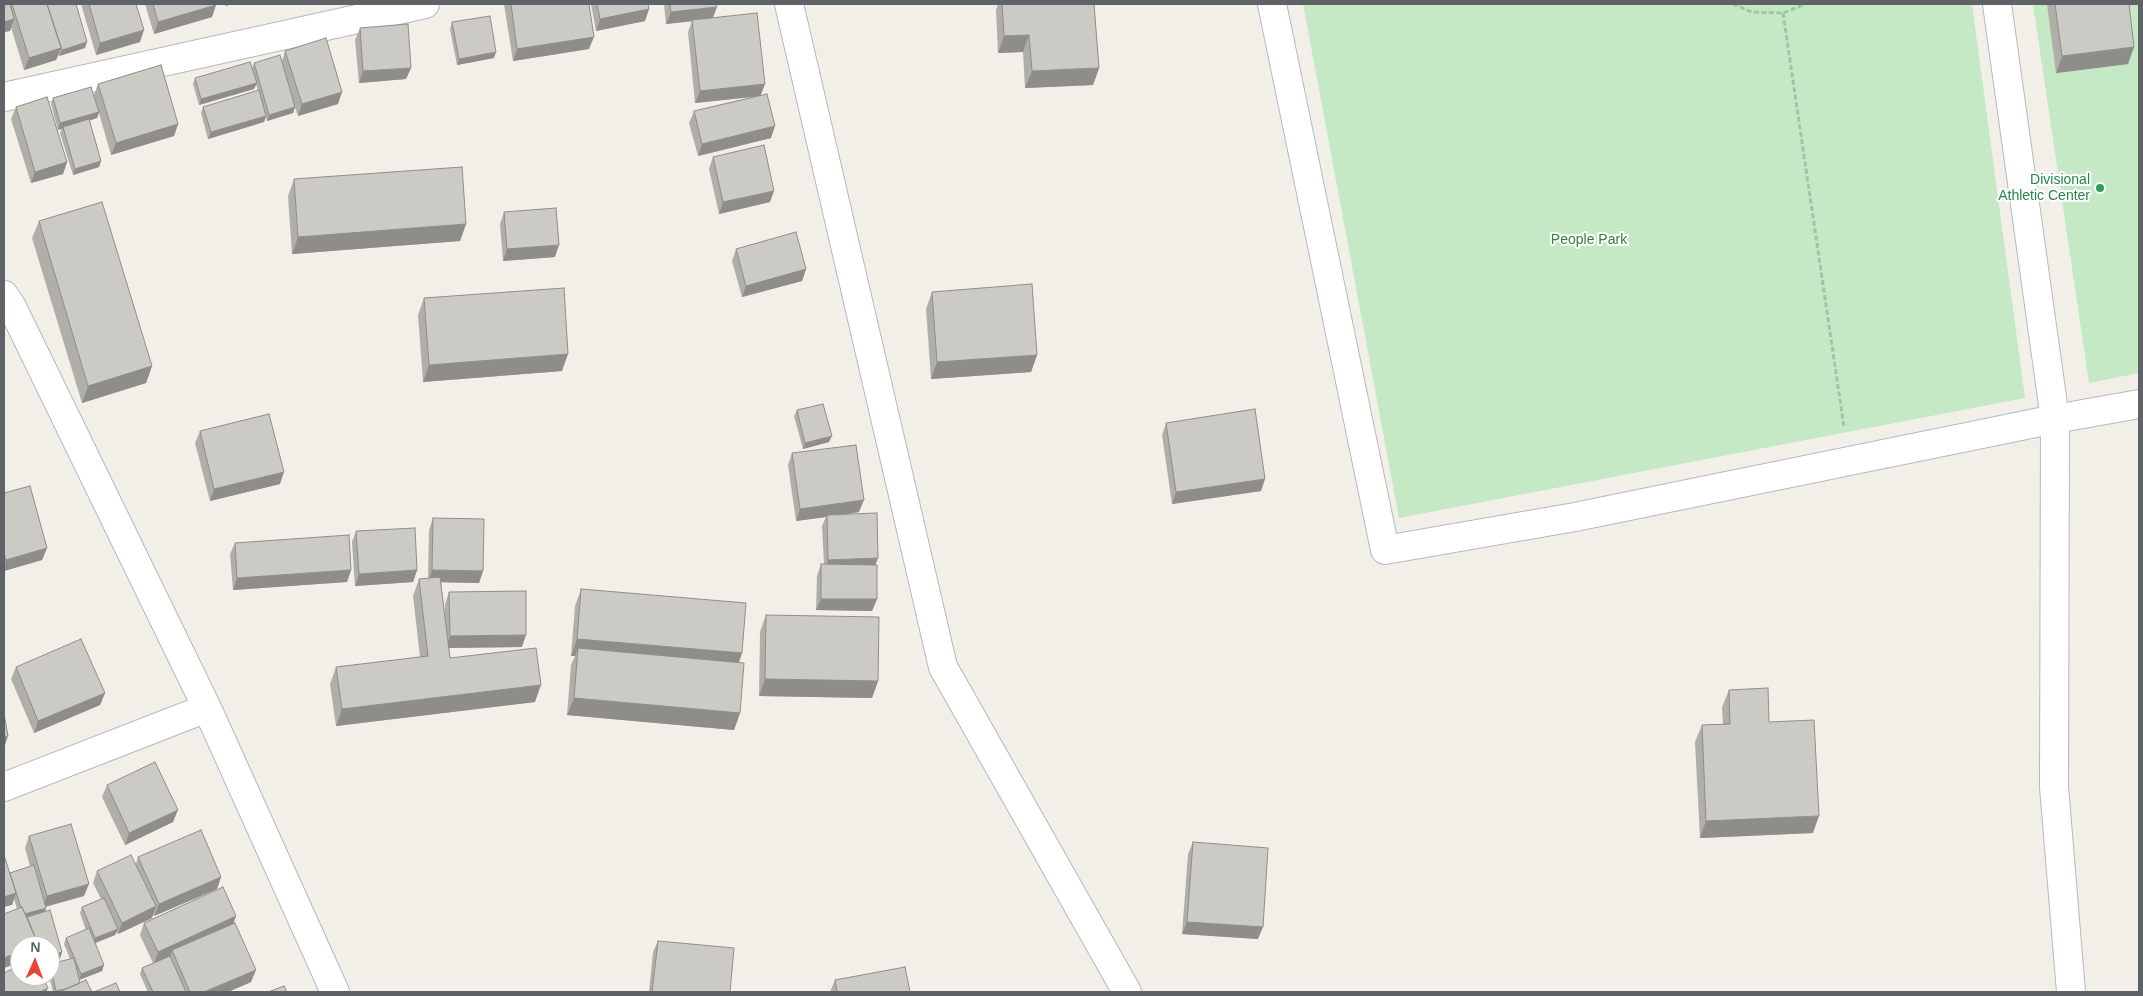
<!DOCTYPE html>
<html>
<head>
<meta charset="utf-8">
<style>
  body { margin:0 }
  #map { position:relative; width:2143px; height:996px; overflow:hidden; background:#f1efe8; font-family:Helvetica,sans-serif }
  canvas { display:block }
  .frame { position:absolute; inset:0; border:5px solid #5f6368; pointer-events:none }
  .north { position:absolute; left:10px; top:936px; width:50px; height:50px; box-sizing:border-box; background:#fff; border:1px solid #bfc1c3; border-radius:50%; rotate:2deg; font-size:14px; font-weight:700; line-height:20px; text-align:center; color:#5f6368 }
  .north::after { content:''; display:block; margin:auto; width:18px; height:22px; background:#ea4335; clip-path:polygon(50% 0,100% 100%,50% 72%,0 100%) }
</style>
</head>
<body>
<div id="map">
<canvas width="2143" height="996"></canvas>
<div class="frame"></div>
<div class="north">N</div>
</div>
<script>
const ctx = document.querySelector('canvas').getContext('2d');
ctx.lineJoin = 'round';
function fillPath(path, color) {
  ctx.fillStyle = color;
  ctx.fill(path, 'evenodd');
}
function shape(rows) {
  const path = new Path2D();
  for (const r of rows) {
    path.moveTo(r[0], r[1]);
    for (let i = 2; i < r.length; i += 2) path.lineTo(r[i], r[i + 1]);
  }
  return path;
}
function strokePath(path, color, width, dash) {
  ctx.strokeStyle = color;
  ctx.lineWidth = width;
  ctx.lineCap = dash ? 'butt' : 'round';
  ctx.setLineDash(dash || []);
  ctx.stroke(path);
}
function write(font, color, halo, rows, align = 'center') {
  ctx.font = font + ' Helvetica,sans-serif';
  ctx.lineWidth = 4;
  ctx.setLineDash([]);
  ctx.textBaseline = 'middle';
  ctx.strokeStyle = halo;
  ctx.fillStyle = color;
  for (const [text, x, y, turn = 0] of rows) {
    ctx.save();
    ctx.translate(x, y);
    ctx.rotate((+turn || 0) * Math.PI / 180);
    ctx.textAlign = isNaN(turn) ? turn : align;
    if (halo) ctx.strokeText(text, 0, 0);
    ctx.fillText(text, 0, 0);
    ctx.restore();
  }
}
fillPath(shape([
  [1303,4,1972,4,2025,398,1399,518],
  [2033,4,2139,4,2139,373,2089,383]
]), '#c5e8c5');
const street = shape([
  [789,4,943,667,1127,992],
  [1997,4,2055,419,2054,787,2071,992],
  [4,97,425,4],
  [4,295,12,307,207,708,335,992],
  [4,787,207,708]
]);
const secondary = shape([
  [1272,4,1385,550,1575,517,2055,419,2139,404]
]);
strokePath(street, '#b5b8bc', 30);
strokePath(secondary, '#b6babf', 30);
strokePath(shape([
  [1733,4,1752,12,1783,13,1806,4],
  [1783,13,1844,427]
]), '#9cc7a9', 3, [5, 2.5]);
strokePath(street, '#fff', 28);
strokePath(secondary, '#fff', 28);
fillPath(shape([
  [4,4,76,4,85,48,59,56,59,54,56,60,24,70,11,27,10,31,4,32],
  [81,4,136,4,140,42,96,55],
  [145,4,216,4,212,17,154,34],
  [504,4,589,4,589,49,513,61],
  [591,4,648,4,649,9,645,21,596,31],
  [664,4,716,4,717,7,713,18,765,84,761,95,771,138,698,156,689,123,694,111,753,97,695,103,688,32,692,21,666,24],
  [998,4,1094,4,1099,68,1093,85,1025,88,1023,52,998,53,996,10],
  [2047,4,2129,4,2134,47,2128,64,2056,73],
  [452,22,494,58,457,65,450,29],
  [360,28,411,68,406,79,359,83,355,40],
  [285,51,338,104,298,116,295,107,293,113,267,121,266,117,264,122,208,139,201,113,203,107,258,91,256,84,254,89,199,105,193,84,195,78,252,68,254,63,282,61],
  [98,84,178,124,174,136,111,155,99,113,97,118,89,121,101,161,99,167,73,175,60,133,62,128,58,130,51,104,53,98,94,95],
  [16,107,67,162,63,174,31,183,11,119],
  [713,157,770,202,719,214,709,169],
  [294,179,466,224,460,241,292,254,288,196],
  [504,212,555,257,503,261,500,224],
  [39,221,152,366,146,383,82,403,32,238],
  [736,249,806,269,802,281,742,297,732,261],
  [932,292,1037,355,1031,372,931,379,926,309],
  [424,298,562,371,423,382,418,315],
  [797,410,829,442,803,449,794,416],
  [1166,423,1261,491,1172,504,1162,435],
  [200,431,280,484,210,501,195,443],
  [792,453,859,512,849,514,875,565,877,599,872,611,816,610,817,576,821,564,824,564,822,526,826,517,796,521,788,465],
  [4,493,47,548,42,560,4,571],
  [433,518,483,571,479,583,441,582,445,616,445,604,449,592,522,647,449,648,450,658,535,702,336,726,330,684,336,667,420,657,413,596,419,579,428,578,429,530],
  [356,531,417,570,413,582,355,586,352,542],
  [235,543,351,570,347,582,233,590,230,554],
  [581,589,742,653,739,663,740,713,734,730,567,715,571,665,575,656,571,656,575,606],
  [766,615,878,681,872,698,759,696,760,632],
  [16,667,105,693,100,705,34,733,11,679],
  [1729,690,1769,722,1813,833,1700,838,1695,742,1702,725,1723,724,1722,707],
  [107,785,173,822,125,845,102,797],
  [29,836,84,896,46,907,45,912,60,959,50,946,20,946,20,962,4,968,17,909,14,899,12,905,10,873,30,866,25,848],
  [1193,842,1258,939,1182,934,1188,854],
  [138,857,221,877,217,889,154,916,153,914,152,918,118,934,116,932,115,935,95,943,102,971,79,980,80,983,92,992,53,992,49,976,50,976,50,964,70,959,64,944,66,938,86,930,80,913,82,907,101,899,93,883,97,871,136,864],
  [144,923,234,923,251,982,228,992,148,992,140,974,142,968,153,963,140,935],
  [658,941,730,992,649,992,653,952],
  [835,980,910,992,830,992]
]), '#afaea9');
fillPath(shape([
  [226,4,234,4,225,6],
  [216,5,212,17,154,34,158,22],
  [717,7,712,19,666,24,671,12],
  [649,9,645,21,596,31,600,19],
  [14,19,10,31,4,32,4,22],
  [144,30,140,42,96,55,100,43],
  [1029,35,1023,52,998,53,1004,36],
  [594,37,589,49,513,61,517,49],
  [87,42,85,48,59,56,62,50],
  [2134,47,2128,64,2056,73,2062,56],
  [61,48,56,60,24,70,29,58],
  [496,52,494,58,457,65,459,59],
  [411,68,406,79,359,83,363,71],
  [1099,68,1093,85,1025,88,1032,71],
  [257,83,254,89,199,105,201,99],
  [765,84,760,96,695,103,700,91],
  [342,92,338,104,298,116,302,104],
  [295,107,293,113,267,121,269,115],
  [99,112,97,118,58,130,60,123],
  [266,116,264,122,208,139,211,132],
  [178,124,174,136,111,155,116,143],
  [775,126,771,138,698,156,702,144],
  [101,161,99,167,73,175,75,169],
  [67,162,63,174,31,183,35,172],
  [774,191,770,202,719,214,723,202],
  [466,224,460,241,292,254,298,237],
  [559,245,555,257,503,261,507,249],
  [806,269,802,281,742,297,746,286],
  [568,354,562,371,423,382,429,365],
  [1037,355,1031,372,931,379,937,362],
  [152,366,146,383,82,403,88,386],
  [832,436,829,442,803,449,805,443],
  [284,472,280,484,210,501,214,489],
  [1265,479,1261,491,1172,504,1176,492],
  [864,500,859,512,827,517,827,515,826,517,796,521,800,509],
  [47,548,42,560,4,571,4,566,6,560],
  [878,558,874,569,824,571,828,560],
  [351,570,347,582,233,590,237,578],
  [417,570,413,582,355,586,359,574],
  [432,570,483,571,479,583,428,582],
  [821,599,877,599,872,611,816,610],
  [526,635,522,647,446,648,450,636],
  [577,639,742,653,736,670,578,648,575,656,571,656],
  [765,679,878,681,872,698,759,696],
  [541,685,535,702,336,726,342,709],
  [105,693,100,705,34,733,38,721],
  [574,698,740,713,734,730,567,715],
  [8,736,4,748,4,737],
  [178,810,173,822,125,845,129,833],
  [1819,816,1813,833,1700,838,1706,821],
  [221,877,217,889,154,916,159,904],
  [89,884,84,896,43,907,47,896],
  [16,893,12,905,4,907,4,897],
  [156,906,152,918,118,934,122,923],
  [46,908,44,914,26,919,23,914],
  [236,916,232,928,172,950,170,957,154,964,158,952],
  [1187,922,1263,927,1258,939,1182,934],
  [118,929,115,935,93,944,95,938],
  [20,951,20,962,4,968,4,958],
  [62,952,60,959,50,961,50,956],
  [104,965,102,971,79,980,81,974],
  [256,970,251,982,228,992,204,992],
  [48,988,46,992,40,992]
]), '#8f8d8a');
const building = shape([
  [4,4,10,4,14,19,4,22,4,4],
  [12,4,47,4,61,48,29,58,12,4],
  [47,4,76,4,87,42,62,50,47,4],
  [89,4,136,4,144,30,100,43,89,4],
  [153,4,216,4,216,5,158,22,153,4],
  [511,4,589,4,594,37,517,49,511,4],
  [597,4,648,4,649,9,600,19,597,4],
  [670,4,716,4,717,7,671,12,670,4],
  [1002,4,1094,4,1099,68,1032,71,1029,35,1004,36,1002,4],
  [2055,4,2129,4,2134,47,2062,56,2055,4],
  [757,13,765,84,700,91,692,20,757,13],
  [490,16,496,52,459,59,452,22,490,16],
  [408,24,411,68,363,71,360,28,408,24],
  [326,38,342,92,302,104,285,51,326,38],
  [280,55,295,107,269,115,254,63,280,55],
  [250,62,257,83,201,99,195,78,250,62],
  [161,65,178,124,116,143,98,84,161,65],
  [91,87,99,112,60,123,53,98,91,87],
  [259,90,266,116,211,132,203,107,259,90],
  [767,94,775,126,702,144,694,111,767,94],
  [47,97,67,162,35,172,16,107,47,97],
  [89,119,101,161,75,169,63,127,89,119],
  [764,145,774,191,723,202,713,157,764,145],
  [462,167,466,224,298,237,294,179,462,167],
  [102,202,152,366,88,386,39,221,102,202],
  [556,208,559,245,507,249,504,212,556,208],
  [796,232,806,269,746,286,736,249,796,232],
  [1032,284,1037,355,937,362,932,292,1032,284],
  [564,288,568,354,429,365,424,298,564,288],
  [823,404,832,436,805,443,797,410,823,404],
  [1255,409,1265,479,1176,492,1166,423,1255,409],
  [269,414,284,472,214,489,200,431,269,414],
  [856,445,864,500,800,509,792,453,856,445],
  [30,486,47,548,6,560,4,553,4,493,30,486],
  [877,513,878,558,828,560,827,515,877,513],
  [433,518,484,519,483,571,432,570,433,518],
  [415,528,417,570,359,574,356,531,415,528],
  [349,535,351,570,237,578,235,543,349,535],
  [821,564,877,565,877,599,821,599,821,564],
  [440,577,450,658,536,648,541,685,342,709,336,667,428,656,419,579,440,577],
  [581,589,746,603,742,653,577,639,581,589],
  [526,591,526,635,450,636,449,592,526,591],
  [766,615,879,617,878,681,765,679,766,615],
  [81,639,105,693,38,721,16,667,81,639],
  [578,648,744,663,740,713,574,698,578,648],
  [1768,688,1769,722,1814,720,1819,816,1706,821,1702,725,1730,724,1729,690,1768,688],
  [4,714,8,736,4,737,4,714],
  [155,762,178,810,129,833,107,785,155,762],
  [71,824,89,884,47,896,29,836,71,824],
  [201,830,221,877,159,904,138,857,201,830],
  [1193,842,1268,848,1263,927,1187,922,1193,842],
  [4,855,16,893,4,897,4,855],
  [131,855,156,906,122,923,97,871,131,855],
  [34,865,46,908,25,914,22,907,21,908,10,873,34,865],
  [223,887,236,916,158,952,144,923,223,887],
  [104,898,118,929,95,938,82,907,104,898],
  [22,907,38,944,34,946,20,946,20,951,4,958,4,914,22,907],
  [50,910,62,952,50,956,50,946,37,946,38,944,27,917,50,910],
  [235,923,256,970,204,992,190,992,172,950,235,923],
  [89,928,104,965,81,974,66,938,89,928],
  [658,941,734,948,730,992,652,992,658,941],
  [170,956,186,992,153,992,142,968,170,956],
  [74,958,80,983,69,988,56,991,50,964,74,958],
  [20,965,20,976,42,976,48,988,40,992,4,992,4,973,20,965],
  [905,967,910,992,837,992,835,980,905,967],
  [86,980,92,992,59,992,86,980],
  [116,983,120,992,94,992,116,983],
  [284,986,287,992,268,992,284,986]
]);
fillPath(building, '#cccac5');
strokePath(building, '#8f8d8a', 1);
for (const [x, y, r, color] of [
  [2100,188,5,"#2e9e5b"]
]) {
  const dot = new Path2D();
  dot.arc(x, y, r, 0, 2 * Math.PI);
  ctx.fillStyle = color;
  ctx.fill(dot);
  strokePath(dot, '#fff', 2);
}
write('14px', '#27864d', '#fff', [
  ["Divisional",2090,180],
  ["Athletic Center",2090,196]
], 'right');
write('14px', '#348238', '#fff', [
  ["People Park",1589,240]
]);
</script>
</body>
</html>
